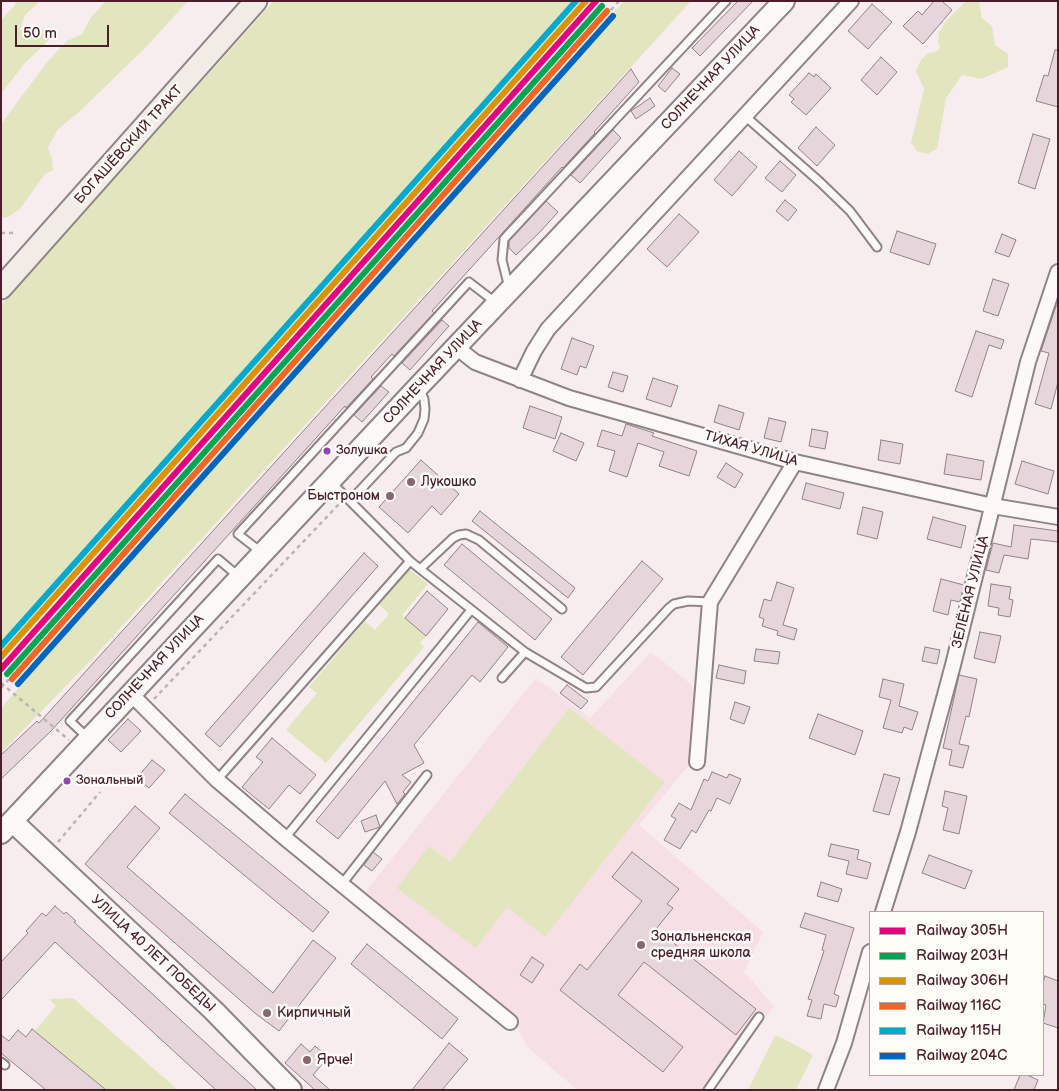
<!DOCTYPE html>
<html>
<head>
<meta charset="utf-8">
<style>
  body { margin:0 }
  #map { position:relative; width:1059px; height:1091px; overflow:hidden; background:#f7edef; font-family:"Balsamiq Sans",sans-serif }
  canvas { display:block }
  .frame { position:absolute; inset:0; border:2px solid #4a1f2b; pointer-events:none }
  .legend { position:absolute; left:869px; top:911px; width:175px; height:165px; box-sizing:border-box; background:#fdfcf7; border:1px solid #b5a4a5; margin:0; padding:6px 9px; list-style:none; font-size:15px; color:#4a1f2b }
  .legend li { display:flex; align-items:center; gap:10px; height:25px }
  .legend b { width:25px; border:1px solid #b5a4a5 }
  .scale { position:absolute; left:15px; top:25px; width:94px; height:22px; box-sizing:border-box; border:2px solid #4a1f2b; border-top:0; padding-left:6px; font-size:15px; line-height:18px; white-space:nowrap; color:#4a1f2b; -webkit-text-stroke:4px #fdfcf7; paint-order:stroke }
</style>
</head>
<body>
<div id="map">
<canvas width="1059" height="1091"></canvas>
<div class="frame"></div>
<ul class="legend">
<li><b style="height:6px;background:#e5007d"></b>Railway 305Н</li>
<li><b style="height:6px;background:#00a651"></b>Railway 203Н</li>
<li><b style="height:6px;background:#dd9206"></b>Railway 306Н</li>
<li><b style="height:6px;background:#f26522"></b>Railway 116С</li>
<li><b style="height:6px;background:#00a9ce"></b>Railway 115Н</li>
<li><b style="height:6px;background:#0065bd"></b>Railway 204С</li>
</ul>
<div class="scale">50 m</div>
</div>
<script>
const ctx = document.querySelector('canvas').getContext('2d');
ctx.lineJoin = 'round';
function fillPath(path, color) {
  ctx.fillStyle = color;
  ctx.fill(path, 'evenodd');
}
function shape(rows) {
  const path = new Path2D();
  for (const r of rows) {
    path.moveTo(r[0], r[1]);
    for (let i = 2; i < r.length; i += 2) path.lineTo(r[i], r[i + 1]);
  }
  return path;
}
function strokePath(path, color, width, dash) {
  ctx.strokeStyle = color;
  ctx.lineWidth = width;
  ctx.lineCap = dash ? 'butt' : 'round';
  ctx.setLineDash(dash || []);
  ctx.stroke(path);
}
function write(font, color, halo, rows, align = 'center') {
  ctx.font = font + ' "Balsamiq Sans",sans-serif';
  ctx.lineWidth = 5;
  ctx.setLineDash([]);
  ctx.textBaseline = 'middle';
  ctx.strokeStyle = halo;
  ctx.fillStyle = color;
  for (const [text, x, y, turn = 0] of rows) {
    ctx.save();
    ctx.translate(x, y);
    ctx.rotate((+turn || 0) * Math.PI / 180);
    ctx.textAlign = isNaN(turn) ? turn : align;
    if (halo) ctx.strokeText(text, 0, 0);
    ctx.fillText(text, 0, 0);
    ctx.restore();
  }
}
fillPath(shape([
  [650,653,663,661,695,688,689,765,639,825,763,932,744,972,774,1006,712,1090,577,1090,526,1046,510,1011,363,895,536,678,590,718]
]), '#f6e0e6');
fillPath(shape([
  [16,1,40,1,25,15,20,29,28,36,37,28,48,32,50,39,24,64,1,94,1,20,15,5],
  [106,1,188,1,148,45,78,113,58,129,48,148,52,159,53,170,45,174,20,209,8,217,1,218,1,124,48,61,67,41,82,34,91,17],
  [274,1,585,1,1,659,1,305],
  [624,1,691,1,93,658,1,753,1,708],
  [966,1,979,1,982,18,992,26,995,45,1008,54,1008,67,982,79,962,75,946,98,937,149,927,154,917,151,911,143,924,89,916,71,921,60,928,53,935,52,940,48,938,43,939,32,946,21],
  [409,569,428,584,402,615,426,636,420,643,424,647,326,763,286,730,317,693,309,687,365,621,375,630,389,614,379,605],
  [569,708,665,782,545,937,507,907,476,948,397,888,429,846,450,862],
  [73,998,178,1090,106,1090,35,1031,56,1006,49,999],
  [775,1036,778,1036,812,1054,812,1057,796,1090,748,1090]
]), '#e1e6be');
const building = shape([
  [738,1,753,1,700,56,692,48,738,1],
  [934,1,942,1,952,10,923,44,903,26,918,11,922,15,934,1],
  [872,4,892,22,868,49,848,31,872,4],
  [1055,50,1058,50,1058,107,1036,101,1044,75,1048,76,1055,50],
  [881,57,897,72,877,95,861,80,881,57],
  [672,68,680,74,665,92,658,86,672,68],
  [631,69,639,82,594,132,595,133,563,168,562,167,432,311,434,313,394,356,392,354,371,377,373,379,346,408,345,406,51,731,1,779,1,755,37,721,39,723,631,69],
  [809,73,814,77,816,74,831,88,806,115,791,102,794,99,789,95,809,73],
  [650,98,655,106,636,119,631,111,650,98],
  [816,127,835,145,817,166,798,148,816,127],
  [613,130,621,138,580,183,571,175,613,130],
  [1033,134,1050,139,1035,189,1018,183,1033,134],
  [739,151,757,167,732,196,714,180,739,151],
  [780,161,796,175,782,192,765,178,780,161],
  [785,200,797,210,788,221,776,211,785,200],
  [546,201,558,212,540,232,516,255,509,248,509,241,546,201],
  [679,214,699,232,667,267,647,249,679,214],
  [897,231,936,244,929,265,890,252,897,231],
  [1002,234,1016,240,1009,257,995,252,1002,234],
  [993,279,1009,284,998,316,983,311,993,279],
  [1056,306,1058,306,1058,382,1051,409,1035,404,1049,353,1041,351,1056,306],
  [442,320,449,326,410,370,402,363,442,320],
  [976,331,1004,340,1001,349,989,345,972,397,955,391,976,331],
  [572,338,594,346,586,368,580,366,577,375,561,369,572,338],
  [613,372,628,376,623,392,608,387,613,372],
  [653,378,678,386,671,407,646,399,653,378],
  [381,386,389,392,362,422,354,415,381,386],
  [719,405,744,413,739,430,714,422,719,405],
  [530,406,562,417,555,439,523,428,530,406],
  [769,418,786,422,781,442,764,438,769,418],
  [626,424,654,433,652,436,697,451,689,476,659,466,664,452,638,443,627,477,609,471,615,451,597,446,602,430,622,436,626,424],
  [812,429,828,432,825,449,809,446,812,429],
  [561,433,584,443,576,461,553,451,561,433],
  [881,440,903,444,900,464,878,460,881,440],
  [947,454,984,461,981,480,944,474,947,454],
  [421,460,459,494,441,515,432,506,408,533,379,507,421,460],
  [1022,461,1054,471,1048,494,1015,484,1022,461],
  [726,463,743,474,735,488,717,477,726,463],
  [806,483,844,493,840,509,802,499,806,483],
  [863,507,883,512,877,539,857,534,863,507],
  [480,511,575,588,568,598,472,521,480,511],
  [933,517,966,526,961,548,927,539,933,517],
  [1014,525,1058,531,1058,542,1031,539,1028,559,1004,555,999,573,986,570,993,543,1011,547,1014,525],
  [462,544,552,619,535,640,444,565,462,544],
  [364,553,378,566,220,747,205,734,364,553],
  [642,561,663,579,583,675,561,657,642,561],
  [941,579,964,585,960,602,951,600,948,615,933,611,941,579],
  [777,582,794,588,783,625,797,629,794,640,777,635,778,631,762,626,764,619,759,617,764,599,771,601,777,582],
  [991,584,1011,587,1009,599,1013,600,1010,617,998,615,999,608,988,606,991,584],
  [427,591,448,609,426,636,405,618,427,591],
  [478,622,508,647,480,682,472,675,414,745,424,763,402,775,411,782,403,792,405,794,397,804,385,781,338,839,316,821,478,622],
  [980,632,1001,636,995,663,974,658,980,632],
  [925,647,940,650,937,664,922,661,925,647],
  [756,649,780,652,778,664,754,661,756,649],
  [719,665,746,671,744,684,716,678,719,665],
  [959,675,977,679,969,717,966,716,959,744,969,746,963,768,949,765,952,750,943,748,959,675],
  [883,679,904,684,899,706,918,712,912,730,904,727,902,733,883,728,891,700,879,697,883,679],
  [567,685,588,701,581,709,560,693,567,685],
  [735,702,750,707,744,724,730,719,735,702],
  [818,714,863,731,855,755,809,738,818,714],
  [128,719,141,731,121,752,108,740,128,719],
  [272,738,316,775,300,794,289,785,269,809,242,787,263,762,256,757,272,738],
  [152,760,165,770,149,788,137,778,152,760],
  [712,772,727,778,729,774,741,779,730,804,717,798,711,811,709,810,696,833,692,830,680,849,664,840,676,819,671,816,679,803,691,810,704,779,708,781,712,772],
  [884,774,900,778,889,815,873,811,884,774],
  [945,791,967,796,959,834,943,830,948,808,942,806,945,791],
  [185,794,329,912,313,932,169,813,185,794],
  [135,806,160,828,127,867,273,993,313,940,336,958,279,1031,256,1014,85,864,135,806],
  [376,815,380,827,365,832,361,821,376,815],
  [831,844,859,850,857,859,871,863,867,879,846,874,849,861,828,856,831,844],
  [373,852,382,859,372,871,364,865,373,852],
  [632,852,679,889,667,904,673,908,656,929,756,1009,736,1035,644,962,618,995,683,1047,663,1072,560,990,580,964,587,970,642,901,612,877,632,852],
  [929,855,972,871,965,889,922,873,929,855],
  [821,882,842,889,838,902,817,896,821,882],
  [55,906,64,914,66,912,76,921,74,922,257,1090,216,1090,55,942,1,1000,1,962,28,933,26,931,42,913,46,916,55,906],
  [805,913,854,928,834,994,839,996,836,1007,824,1004,821,1019,807,1016,812,1000,808,999,824,951,822,950,826,935,800,927,805,913],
  [367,944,458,1019,442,1039,351,964,367,944],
  [532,957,544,965,532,983,520,975,532,957],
  [1045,976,1058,981,1058,1028,1043,1023,1046,1005,1043,1004,1043,983,1045,976],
  [32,1029,106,1090,46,1090,1,1053,1,1035,9,1041,18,1030,26,1037,32,1029],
  [449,1043,468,1059,442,1090,412,1090,449,1043],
  [301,1044,310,1052,315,1046,328,1057,313,1075,330,1090,315,1090,285,1063,301,1044],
  [1020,1075,1027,1075,1038,1080,1034,1090,1014,1090,1020,1075]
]);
fillPath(building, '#e6d5db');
strokePath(building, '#908386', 1);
const lane = shape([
  [745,116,820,182,850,211,877,247],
  [509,288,502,260,504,239,726,1],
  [331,482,410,561,525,652,502,678],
  [350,501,396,452,406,448,418,433,424,419,425,409,424,399,420,390],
  [261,552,238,534,469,282,495,302],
  [420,569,453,538,459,535,466,534,479,540,562,609],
  [525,652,586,688,596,687,669,608,674,604,688,601,710,602],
  [88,738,70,721,218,559,238,576],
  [217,780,410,561],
  [285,838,471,610],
  [342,884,427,775],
  [1,1062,5,1065],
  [708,1090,759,1017]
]);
const street = shape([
  [456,347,475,362,569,398,795,462,993,506,1058,517],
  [520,380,534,351,548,329,851,1],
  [130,693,217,780,285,838,510,1022],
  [697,762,710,602,795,462],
  [883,912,908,832,953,665,1028,362,1058,272],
  [826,1090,844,1043,870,952]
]);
const secondary = shape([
  [12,821,214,1011,291,1090],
  [1,833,418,387,784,1]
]);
const primary = shape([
  [1,288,256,1]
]);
strokePath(lane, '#908386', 11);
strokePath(street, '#908386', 18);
strokePath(secondary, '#908386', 24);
strokePath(primary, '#908386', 25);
strokePath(shape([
  [1,233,15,233],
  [1,683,69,740],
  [1,688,619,1],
  [154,699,340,503],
  [58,842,100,792]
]), '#bab4b4', 2.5, [4, 4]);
strokePath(lane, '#faf9f8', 7);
strokePath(street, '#faf9f8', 14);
strokePath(secondary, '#faf9f8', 20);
strokePath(primary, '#f2ece6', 21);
strokePath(shape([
  [1,669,596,1]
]), '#e5007d', 6);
strokePath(shape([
  [7,674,602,6]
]), '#00a651', 6);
strokePath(shape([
  [1,657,586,1]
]), '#dd9206', 6);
strokePath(shape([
  [12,679,607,11]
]), '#f26522', 6);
strokePath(shape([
  [1,646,576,1]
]), '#00a9ce', 6);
strokePath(shape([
  [18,684,613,16]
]), '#0065bd', 6);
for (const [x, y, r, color] of [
  [327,451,4.5,"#8e44ad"],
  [411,482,5,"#876770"],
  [390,496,5,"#876770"],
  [67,781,4.5,"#8e44ad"],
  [641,945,5,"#876770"],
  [267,1013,5,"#876770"],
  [307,1060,5,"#876770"]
]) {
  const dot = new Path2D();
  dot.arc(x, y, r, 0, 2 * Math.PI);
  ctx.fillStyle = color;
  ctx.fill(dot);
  strokePath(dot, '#fdfcf7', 2);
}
write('13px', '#4a1f2b', '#fdfcf7', [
  ["Золушка",336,451],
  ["Зональный",76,781]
], 'left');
write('14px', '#4a1f2b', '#fdfcf7', [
  ["СОЛНЕЧНАЯ УЛИЦА",711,78,-47],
  ["БОГАШЁВСКИЙ ТРАКТ",129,145,-48],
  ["СОЛНЕЧНАЯ УЛИЦА",433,372,-47],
  ["ТИХАЯ УЛИЦА",751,449,16],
  ["ЗЕЛЁНАЯ УЛИЦА",971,592,-76],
  ["СОЛНЕЧНАЯ УЛИЦА",155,667,-47],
  ["УЛИЦА 40 ЛЕТ ПОБЕДЫ",153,954,43]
]);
write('14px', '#4a1f2b', '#fdfcf7', [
  ["Лукошко",421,482],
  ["Быстроном",380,496,"right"],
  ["Зональненская",651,937],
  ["средняя школа",651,953],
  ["Кирпичный",277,1013],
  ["Ярче!",317,1060]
], 'left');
</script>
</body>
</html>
